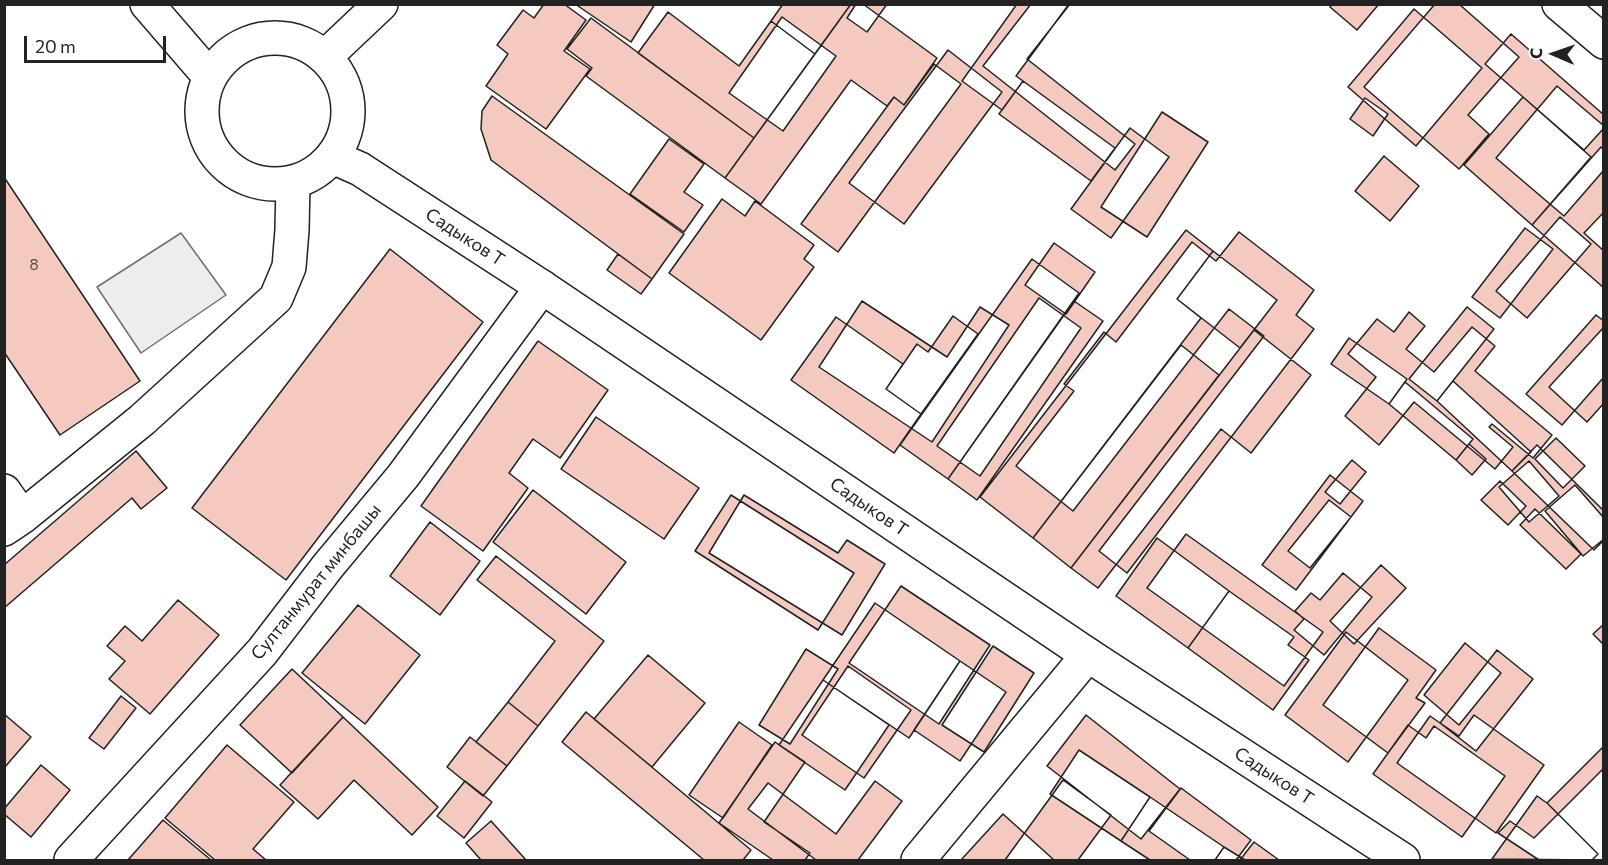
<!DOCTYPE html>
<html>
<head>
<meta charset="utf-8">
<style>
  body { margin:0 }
  #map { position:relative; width:1608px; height:865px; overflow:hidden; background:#fff; font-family:Commissioner,sans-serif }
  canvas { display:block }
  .frame { position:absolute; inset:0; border:6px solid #222; pointer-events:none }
  .north { position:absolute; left:1524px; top:24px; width:60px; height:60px; -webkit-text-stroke:4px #fff; paint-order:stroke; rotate:272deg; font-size:16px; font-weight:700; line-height:24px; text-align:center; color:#222 }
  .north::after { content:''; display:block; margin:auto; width:21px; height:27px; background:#222; clip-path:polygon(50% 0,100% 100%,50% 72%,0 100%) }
  .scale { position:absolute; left:24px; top:36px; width:142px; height:27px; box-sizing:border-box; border:3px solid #222; border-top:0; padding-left:8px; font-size:18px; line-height:21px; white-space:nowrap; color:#222; -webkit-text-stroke:4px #fff; paint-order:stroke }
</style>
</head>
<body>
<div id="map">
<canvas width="1608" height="865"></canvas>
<div class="frame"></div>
<div class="north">С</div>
<div class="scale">20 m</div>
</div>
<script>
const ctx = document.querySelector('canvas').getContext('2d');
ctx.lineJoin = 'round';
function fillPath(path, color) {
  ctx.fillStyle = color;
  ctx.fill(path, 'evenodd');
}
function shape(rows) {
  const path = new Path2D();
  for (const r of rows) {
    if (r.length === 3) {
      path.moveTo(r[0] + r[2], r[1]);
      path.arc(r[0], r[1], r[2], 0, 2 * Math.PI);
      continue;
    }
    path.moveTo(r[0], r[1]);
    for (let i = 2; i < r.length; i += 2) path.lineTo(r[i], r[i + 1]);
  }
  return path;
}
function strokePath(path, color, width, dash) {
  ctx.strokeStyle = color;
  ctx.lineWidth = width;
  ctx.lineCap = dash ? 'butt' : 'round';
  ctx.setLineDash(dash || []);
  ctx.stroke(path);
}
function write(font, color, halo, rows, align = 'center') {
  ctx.font = font + ' Commissioner,sans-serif';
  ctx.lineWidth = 4.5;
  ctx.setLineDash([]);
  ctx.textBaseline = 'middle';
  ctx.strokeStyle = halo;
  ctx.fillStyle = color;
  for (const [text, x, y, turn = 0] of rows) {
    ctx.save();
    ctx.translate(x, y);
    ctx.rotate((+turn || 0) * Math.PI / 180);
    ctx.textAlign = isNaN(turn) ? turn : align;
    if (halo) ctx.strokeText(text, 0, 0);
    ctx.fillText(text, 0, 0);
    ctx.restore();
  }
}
const parking = shape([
  [181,233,226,295,141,353,97,287,181,233]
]);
fillPath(parking, '#ededed');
strokePath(parking, '#6f6f6f', 1.5);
const building = shape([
  [544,4,564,4,586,20,564,51,590,69,546,129,486,86,508,54,497,45,523,10,534,18,544,4],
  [575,4,655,4,631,42,575,4],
  [783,4,851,4,815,54,771,21,783,4],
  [851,4,863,4,937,58,904,105,894,97,887,106,851,80,761,204,725,178,851,4],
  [856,4,887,4,867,32,847,18,856,4],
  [1017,4,1069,4,1016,76,1023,81,1002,110,962,81,1017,4],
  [1031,4,1070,4,1027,59,1135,144,1115,170,983,66,1031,4],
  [1332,4,1379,4,1357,30,1330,7,1332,4],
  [1435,4,1459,4,1519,57,1468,115,1489,134,1459,169,1364,87,1435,4],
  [1414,9,1482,68,1416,146,1348,87,1414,9],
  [668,12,739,66,771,21,815,54,754,138,638,53,668,12],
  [782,17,836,56,783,131,729,93,782,17],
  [591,18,754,138,725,178,586,76,592,68,567,49,591,18],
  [1511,34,1604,115,1604,128,1584,150,1485,64,1511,34],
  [948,50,1002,92,904,224,849,183,948,50],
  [934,64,961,84,838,252,801,224,894,97,904,105,934,64],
  [1023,81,1115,148,1091,181,999,114,1023,81],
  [1557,86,1604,126,1604,170,1564,216,1496,158,1557,86],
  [492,96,684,234,652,279,491,160,481,129,482,111,492,96],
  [1523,97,1591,157,1532,225,1464,165,1523,97],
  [1365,98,1388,114,1373,136,1350,119,1365,98],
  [1162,112,1208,142,1147,237,1101,207,1162,112],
  [1130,128,1169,157,1111,238,1071,209,1130,128],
  [669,139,704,164,684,192,703,205,684,232,630,194,669,139],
  [1601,147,1604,150,1604,288,1532,225,1601,147],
  [1384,156,1419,186,1390,221,1355,191,1384,156],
  [4,177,140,381,60,435,4,352,4,177],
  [722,199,745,216,755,201,814,245,804,259,814,267,761,340,669,273,722,199],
  [1604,212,1604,251,1584,233,1604,212],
  [1560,217,1591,244,1527,318,1496,291,1560,217],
  [1525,228,1553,249,1500,318,1472,297,1525,228],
  [1186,230,1213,251,1177,299,1201,318,1033,538,980,497,1186,230],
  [1239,232,1314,290,1296,315,1314,329,1127,573,1099,551,1264,336,1229,309,1073,511,1016,466,1074,391,1064,384,1104,332,1116,342,1192,242,1216,261,1239,232],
  [1054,243,1095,272,1066,314,1025,285,1054,243],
  [390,249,483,322,286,580,192,508,390,249],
  [1213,251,1277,300,1240,348,1177,299,1213,251],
  [618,254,652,279,641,294,607,270,618,254],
  [1032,259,1079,293,948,479,900,445,1032,259],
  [1039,298,1081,328,980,476,937,446,1039,298],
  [862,301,947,357,980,307,1009,325,932,442,819,367,862,301],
  [1074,301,1103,321,977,500,948,479,1074,301],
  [1467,307,1494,329,1437,401,1409,379,1467,307],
  [1409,312,1425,326,1406,349,1434,372,1472,327,1495,346,1475,371,1552,435,1533,458,1492,424,1489,427,1513,447,1495,469,1414,402,1379,445,1345,416,1376,377,1348,354,1377,319,1394,332,1409,312],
  [1596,315,1604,321,1604,377,1562,425,1526,394,1596,315],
  [953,316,978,334,921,414,886,389,917,344,928,352,953,316],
  [836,317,903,364,886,389,921,414,894,453,791,380,836,317],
  [1604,327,1604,403,1587,422,1549,387,1604,327],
  [1254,330,1311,375,1251,453,1221,429,1098,588,1071,568,1254,330],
  [1349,338,1407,379,1389,404,1331,364,1349,338],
  [538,341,608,390,560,458,533,439,509,473,528,488,483,551,421,506,538,341],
  [1181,345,1219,375,1071,568,1033,538,1181,345],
  [1453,381,1531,452,1512,471,1437,401,1453,381],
  [1405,382,1473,439,1456,460,1389,404,1405,382],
  [596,417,699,488,664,539,561,469,596,417],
  [1556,438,1585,466,1563,488,1535,459,1556,438],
  [1469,444,1486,459,1472,475,1456,460,1469,444],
  [1537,445,1604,511,1604,540,1594,550,1512,471,1537,445],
  [136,451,167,488,141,509,132,498,4,608,4,565,136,451],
  [1352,460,1366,472,1340,504,1325,492,1352,460],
  [1529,461,1559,496,1529,522,1499,487,1529,461],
  [1330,475,1363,501,1296,590,1262,565,1330,475],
  [1500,481,1526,506,1508,525,1481,500,1500,481],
  [1575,485,1604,518,1604,539,1583,556,1545,511,1575,485],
  [533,490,626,562,586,614,493,542,533,490],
  [731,495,854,573,818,630,695,551,731,495],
  [744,495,838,553,847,540,885,564,842,635,709,553,744,495],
  [1329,500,1351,517,1310,568,1288,551,1329,500],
  [1535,509,1581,554,1566,569,1520,525,1535,509],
  [430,522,480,561,440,615,390,576,430,522],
  [1186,534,1323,632,1284,686,1147,588,1186,534],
  [1157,538,1229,591,1188,648,1116,596,1157,538],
  [496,556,604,641,538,726,508,702,555,641,477,580,496,556],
  [1381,565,1406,588,1354,644,1330,621,1381,565],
  [1343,573,1372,597,1324,655,1294,630,1304,619,1295,611,1311,593,1320,600,1343,573],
  [901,586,990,645,939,724,849,663,901,586],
  [1229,591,1294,637,1288,645,1309,660,1273,710,1188,648,1229,591],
  [178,600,219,635,150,714,109,679,125,661,107,646,125,626,142,641,178,600],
  [875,603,960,661,909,738,823,680,875,603],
  [358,605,420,655,365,724,302,673,358,605],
  [1604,624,1604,645,1593,634,1604,624],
  [1379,628,1436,670,1416,698,1425,703,1388,753,1323,705,1379,628],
  [1346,632,1408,680,1348,762,1285,715,1346,632],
  [1465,643,1501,673,1459,725,1424,695,1465,643],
  [993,646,1034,673,984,752,942,725,993,646],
  [806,649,838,669,790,744,759,725,806,649],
  [1497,650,1533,679,1476,751,1440,723,1497,650],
  [648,655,705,703,652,767,594,719,648,655],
  [960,661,1006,692,960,761,914,730,960,661],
  [848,666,911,710,864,778,802,735,848,666],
  [292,669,343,717,292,773,240,725,292,669],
  [823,680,889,725,845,790,779,745,823,680],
  [121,696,136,708,104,749,89,738,121,696],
  [508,702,538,726,507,766,476,742,508,702],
  [586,712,751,850,743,860,704,860,562,742,586,712],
  [4,714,31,737,4,768,4,714],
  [1086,715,1180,789,1141,839,1047,766,1086,715],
  [1474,715,1544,765,1496,833,1397,763,1430,716,1459,736,1474,715],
  [343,717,438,807,412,835,354,780,318,819,280,785,343,717],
  [739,722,772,745,723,818,689,795,739,722],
  [1408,725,1426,738,1434,726,1505,776,1462,837,1373,774,1408,725],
  [470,737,507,766,483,796,447,767,470,737],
  [775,742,805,762,764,822,810,853,805,860,773,860,719,823,775,742],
  [227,745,294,802,253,849,266,860,215,860,165,818,227,745],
  [1604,746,1604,860,1592,860,1598,854,1547,803,1604,746],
  [1079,750,1150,797,1121,841,1050,794,1079,750],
  [41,765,70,790,31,837,4,814,4,809,41,765],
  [1604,768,1604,860,1539,860,1498,833,1510,821,1534,838,1604,768],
  [1063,780,1111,815,1078,860,1005,860,1063,780],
  [465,781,492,802,464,838,437,816,465,781],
  [875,781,902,801,858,860,816,860,748,809,768,783,836,834,875,781],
  [1181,788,1251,840,1236,860,1190,860,1149,831,1181,788],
  [1537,796,1547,803,1598,854,1592,860,1492,859,1537,796],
  [1150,797,1224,847,1215,860,1150,860,1121,841,1150,797],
  [1003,814,1054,860,961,860,1003,814],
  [163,820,211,860,128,860,163,820],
  [491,821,526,860,481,860,466,843,491,821],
  [1254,842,1279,860,1240,860,1254,842],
  [1224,847,1245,860,1215,860,1224,847]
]);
fillPath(building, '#f3c9c0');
strokePath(building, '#222', 1.5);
const minor = shape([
  [1559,4,1604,42],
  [4,491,22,517],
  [4,529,22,517,142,420,276,298,289,267,292,230,293,183],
  [918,860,1088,655]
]);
const tertiary = shape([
  [71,860,262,652,328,566,403,476,542,287]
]);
const secondary = shape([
  [326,56,381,4]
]);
const trunk = shape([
  [147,4,210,77],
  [275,111,73],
  [333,157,360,169,542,287,1088,655,1403,860]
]);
strokePath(minor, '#222', 36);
strokePath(tertiary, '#222', 36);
strokePath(secondary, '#222', 36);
strokePath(trunk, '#222', 36);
strokePath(minor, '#fff', 33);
strokePath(tertiary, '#fff', 33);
strokePath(secondary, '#fff', 33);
strokePath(trunk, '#fff', 33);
write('15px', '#564c4a', null, [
  ["8",34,265]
]);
write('18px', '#222', '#fff', [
  ["Садыков Т",465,237,33],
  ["Садыков Т",869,507,34],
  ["Султанмурат минбашы",316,582,-51],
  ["Садыков Т",1274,776,33]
]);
</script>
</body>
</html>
